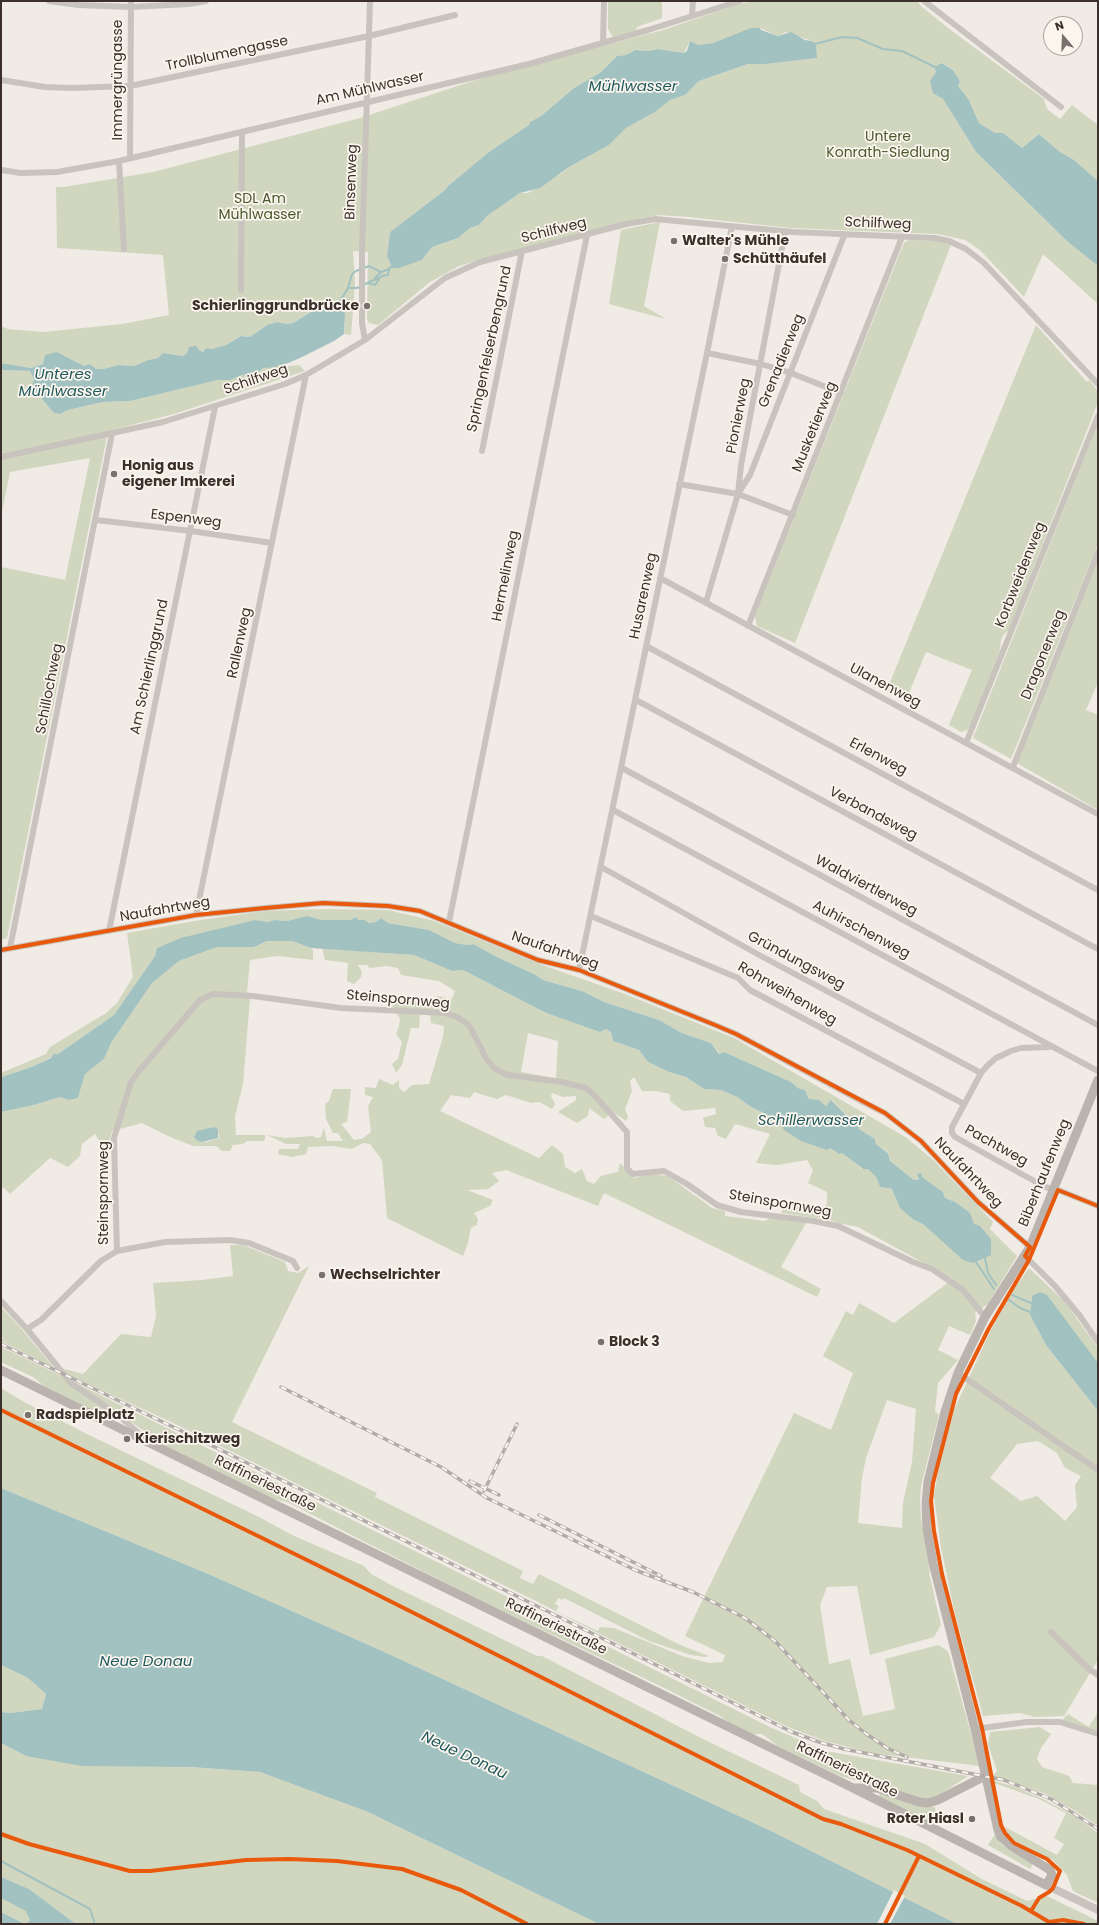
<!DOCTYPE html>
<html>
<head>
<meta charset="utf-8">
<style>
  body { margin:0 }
  #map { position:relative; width:1099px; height:1925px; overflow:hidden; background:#f0ebe5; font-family:Poppins,sans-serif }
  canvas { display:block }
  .frame { position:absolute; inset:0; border:2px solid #3b302b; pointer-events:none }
  .north { position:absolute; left:1043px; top:16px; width:40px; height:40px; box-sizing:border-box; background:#fbf5ee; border:1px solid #aea6a0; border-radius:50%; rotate:341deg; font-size:11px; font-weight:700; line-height:16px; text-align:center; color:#3b302b }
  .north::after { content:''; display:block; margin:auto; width:14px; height:18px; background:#7a716c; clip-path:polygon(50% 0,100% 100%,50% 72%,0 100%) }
</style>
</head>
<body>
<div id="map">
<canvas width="1099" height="1925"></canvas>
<div class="frame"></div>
<div class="north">N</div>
</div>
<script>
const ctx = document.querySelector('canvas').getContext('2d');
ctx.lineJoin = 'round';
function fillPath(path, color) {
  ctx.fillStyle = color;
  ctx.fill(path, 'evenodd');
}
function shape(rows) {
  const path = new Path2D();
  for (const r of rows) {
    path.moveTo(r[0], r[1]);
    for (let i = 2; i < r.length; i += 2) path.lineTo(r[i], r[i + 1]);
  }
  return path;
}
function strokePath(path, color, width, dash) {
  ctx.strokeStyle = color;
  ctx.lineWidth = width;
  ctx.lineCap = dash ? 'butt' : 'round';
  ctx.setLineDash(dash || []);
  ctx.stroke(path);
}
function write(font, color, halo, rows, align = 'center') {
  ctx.font = font + ' Poppins,sans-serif';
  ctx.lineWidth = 3.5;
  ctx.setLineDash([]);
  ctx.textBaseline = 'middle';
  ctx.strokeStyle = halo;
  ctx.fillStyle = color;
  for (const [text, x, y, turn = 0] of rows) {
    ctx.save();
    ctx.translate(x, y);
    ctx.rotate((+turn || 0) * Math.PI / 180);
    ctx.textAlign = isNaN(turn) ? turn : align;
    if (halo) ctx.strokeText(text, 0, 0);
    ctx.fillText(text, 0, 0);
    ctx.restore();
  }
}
fillPath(shape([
  [608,1,662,1,662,18,637,27,636,30,613,37,608,29],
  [753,1,917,1,922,7,952,31,1044,99,1047,109,1060,119,1072,105,1098,125,1098,181,1074,160,1060,152,1039,134,1022,148,1003,133,995,133,979,123,969,100,957,86,960,81,953,70,943,63,934,67,936,72,931,85,933,91,943,99,976,152,1068,242,1098,266,1098,304,1043,254,1024,297,980,250,965,240,938,234,791,228,688,217,658,215,623,222,489,257,459,266,430,282,378,325,369,323,367,319,368,252,353,251,355,284,351,335,344,334,345,323,335,306,325,310,313,310,293,323,287,324,277,322,267,325,250,337,241,336,226,345,212,349,206,348,203,352,199,350,187,353,183,356,163,353,159,358,148,360,134,366,119,365,103,369,96,369,90,364,84,366,57,352,43,364,31,368,1,363,1,326,8,329,43,332,122,324,169,315,163,255,57,248,56,187,64,187,153,172,360,118,482,78,663,30,739,4],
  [760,28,778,36,786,32,812,41,816,46,817,58,766,64,748,64,699,81,685,95,670,100,655,112,626,128,609,145,569,167,562,173,528,193,520,193,487,216,479,225,470,228,458,238,432,247,422,260,390,268,391,265,387,256,390,232,445,190,448,186,489,152,529,125,530,122,541,116,574,88,601,72,617,56,626,55,635,50,649,51,658,49,684,53,690,41,698,45,713,43],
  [660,222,644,306,666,319,609,304,621,230],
  [909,240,937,241,951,245,795,643,757,626,755,616,903,245,905,242],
  [1036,325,1087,382,1089,380,1098,391,1098,402,1009,630,1004,634,1001,640,1000,650,971,725,967,730,961,732,949,725,972,670,926,652,906,700,886,692],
  [280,364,281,367,299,365,305,371,174,414,108,431,7,938,1,940,1,567,65,580,90,458,10,472,1,517,1,370,30,371,40,397,54,413,60,414,68,410,103,402,130,401,218,380,230,380,242,375,258,373,263,368],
  [1098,423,1098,544,1011,759,973,738],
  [1098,559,1098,682,1086,710,1098,715,1098,810,1017,763],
  [323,909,388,910,434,921,545,966,625,994,734,1038,907,1138,934,1161,993,1222,990,1229,1017,1256,988,1304,975,1313,976,1321,970,1335,949,1326,938,1350,958,1360,938,1383,935,1411,939,1415,921,1486,920,1501,921,1519,930,1572,929,1573,941,1625,934,1637,870,1655,857,1586,827,1587,820,1605,829,1664,850,1659,863,1716,895,1709,885,1659,938,1645,948,1651,980,1766,871,1753,825,1741,788,1727,600,1634,538,1602,169,1421,64,1373,65,1369,83,1374,121,1334,151,1337,156,1316,153,1283,202,1280,233,1276,230,1245,243,1245,285,1262,288,1271,298,1273,309,1266,232,1422,377,1493,375,1497,523,1571,520,1578,533,1584,539,1574,680,1645,709,1656,705,1657,691,1655,649,1641,564,1598,562,1600,558,1598,555,1604,559,1606,556,1611,579,1622,598,1631,600,1627,614,1628,682,1656,709,1663,723,1662,725,1655,685,1636,794,1413,831,1430,853,1373,823,1356,846,1311,853,1315,859,1303,894,1323,953,1279,858,1227,838,1223,823,1217,816,1218,781,1213,784,1206,805,1206,814,1214,827,1204,827,1192,808,1183,813,1170,807,1160,777,1165,756,1163,770,1134,735,1124,726,1139,718,1136,715,1128,705,1127,703,1118,716,1114,715,1108,683,1111,670,1101,670,1094,656,1091,642,1091,634,1077,630,1081,632,1091,625,1109,628,1117,626,1121,613,1112,604,1119,589,1108,588,1116,577,1123,558,1112,576,1100,576,1096,563,1097,552,1093,551,1096,555,1104,552,1109,539,1102,531,1103,506,1095,497,1099,474,1092,470,1098,451,1095,440,1111,539,1158,552,1145,563,1154,565,1167,575,1173,582,1169,587,1181,594,1184,601,1176,618,1172,620,1163,634,1178,650,1174,668,1176,712,1208,725,1211,725,1216,765,1221,770,1218,806,1223,781,1267,821,1289,817,1297,604,1193,598,1206,506,1170,492,1173,499,1181,488,1189,467,1190,493,1200,490,1206,474,1213,478,1219,477,1225,471,1228,468,1243,463,1256,387,1218,382,1160,370,1144,364,1143,351,1149,333,1146,308,1147,306,1154,292,1157,278,1154,279,1149,298,1149,300,1144,286,1144,267,1135,285,1138,314,1136,316,1138,321,1137,324,1128,327,1141,343,1141,338,1133,333,1133,326,1119,325,1104,329,1101,333,1089,351,1089,347,1122,341,1124,354,1140,362,1139,371,1132,368,1106,373,1097,365,1095,365,1087,376,1088,379,1079,393,1085,399,1080,399,1088,404,1092,412,1085,429,1084,443,1037,444,1026,431,1023,430,1014,420,1013,419,1028,411,1028,402,1065,396,1073,392,1064,398,1059,402,1042,396,1034,399,1026,400,1019,391,1003,394,998,398,1001,435,1001,437,996,452,999,455,991,439,981,401,975,398,968,387,966,369,968,368,965,358,965,362,972,361,977,354,984,347,981,348,963,325,960,322,948,414,955,452,971,463,970,544,1012,606,1029,611,1032,613,1041,639,1050,648,1062,669,1072,686,1077,704,1089,721,1090,737,1097,751,1107,778,1119,784,1130,830,1148,839,1154,842,1153,862,1169,868,1168,876,1177,880,1187,892,1189,914,1220,923,1224,974,1224,955,1202,945,1198,943,1192,922,1177,914,1180,890,1161,888,1152,876,1144,875,1139,859,1129,858,1124,849,1118,832,1100,826,1106,809,1099,805,1090,798,1088,791,1082,724,1052,720,1054,711,1043,682,1033,659,1020,604,1002,582,991,543,980,536,975,497,957,473,944,467,945,455,943,429,930,388,923,381,918,376,922,369,923,365,920,359,920,356,917,350,920,322,920,307,916,287,921,274,920,268,922,255,920,157,948,155,956,114,1015,58,1054,29,1068,1,1077,1,1073,46,1054,50,1047,106,1013,117,1003,133,977,127,933,200,920,266,911],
  [528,1033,558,1041,556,1078,521,1072],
  [887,1400,916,1409,912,1462,903,1503,902,1528,858,1523,862,1478,866,1458],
  [267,941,292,941,311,948,313,950,313,960,277,956,250,960,247,992,250,999,243,1084,235,1116,236,1135,266,1135,264,1141,247,1141,243,1144,233,1145,230,1151,222,1151,216,1146,193,1146,168,1136,142,1123,112,1131,109,1143,102,1145,95,1134,82,1144,80,1156,68,1167,50,1158,10,1194,4,1188,1,1188,1,1112,34,1105,60,1097,69,1100,78,1098,85,1074,104,1059,111,1043,152,983,179,961,217,947,254,947],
  [214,1127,218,1129,219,1138,206,1142,198,1141,196,1132],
  [1029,1268,1064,1301,1098,1348,1098,1363,1032,1296,1030,1315,1046,1345,1098,1411,1098,1660,1064,1716,1035,1717,1020,1713,983,1716,955,1614,941,1548,934,1496,938,1472,954,1410,991,1330,1012,1292],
  [1038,1441,1057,1453,1065,1468,1081,1476,1075,1485,1077,1507,1065,1521,1037,1496,1021,1501,990,1478,1017,1444],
  [1,1307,20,1327,54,1368,1,1341,3,1338,1,1336],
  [1,1347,60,1375,68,1383,118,1418,118,1420,115,1421,78,1403,44,1386,33,1377,1,1362],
  [70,1380,772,1728,825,1751,968,1776,933,1799,920,1799,840,1776,778,1746,762,1734,749,1734,736,1728,720,1716,656,1684,473,1597,287,1502,269,1498,166,1446],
  [1,1388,24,1402,89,1435,259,1517,294,1536,364,1566,371,1574,391,1585,537,1656,542,1656,705,1740,799,1785,800,1792,817,1801,824,1809,925,1844,980,1878,1027,1901,1047,1896,1098,1921,1098,1924,957,1924,769,1830,380,1650,206,1573,1,1488],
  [1,1665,28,1678,46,1694,42,1709,10,1713,1,1712],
  [1098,1712,1098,1734,1060,1722,1068,1714,1089,1727],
  [1040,1727,1051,1734,1041,1748,1037,1759,1042,1767,1069,1776,1073,1783,1098,1785,1098,1826,1077,1812,1046,1794,993,1776,997,1771,988,1744,990,1732],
  [1,1743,26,1756,260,1772,368,1812,599,1924,76,1924,29,1889,1,1877],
  [994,1781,1013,1786,1043,1799,1076,1817,1098,1833,1098,1903,1073,1891,1067,1875,1053,1860,1015,1841,1008,1834,1005,1827,1057,1855,1064,1844,1054,1838,1066,1813,1039,1799,994,1783],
  [881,1792,924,1806,935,1807,937,1820,931,1823,878,1797],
  [995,1834,1001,1844,1033,1864,1030,1869,988,1845],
  [1,1898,27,1911,30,1920,26,1924,1,1912]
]), '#d1d6bf');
fillPath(shape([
  [751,28,760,28,761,30,778,36,791,32,805,40,812,41,816,44,817,58,766,64,748,64,699,81,685,95,670,100,655,112,626,128,609,145,569,167,540,188,520,193,487,216,479,225,470,228,458,238,432,247,422,260,399,268,390,268,391,265,387,256,390,232,445,190,448,186,489,152,529,125,530,122,541,116,574,88,601,72,617,56,626,55,635,50,649,51,658,49,684,53,687,51,690,41,698,45,713,43],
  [942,63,953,70,960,81,958,86,969,100,979,123,995,133,1003,133,1022,148,1039,134,1060,152,1074,160,1098,181,1098,266,1068,242,976,152,943,99,933,93,930,81,936,72,934,67],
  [335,306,342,309,345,314,344,334,334,341,300,358,281,366,280,364,276,367,263,368,258,373,242,375,230,380,218,380,130,401,103,402,68,410,60,414,54,413,40,397,34,396,30,389,34,380,30,371,1,370,1,363,31,368,43,364,45,355,57,352,84,366,90,364,96,369,103,369,119,365,134,366,148,360,158,358,163,353,183,356,187,353,189,347,196,346,199,350,203,352,206,348,212,349,226,345,241,336,250,337,267,325,277,322,287,324,293,323,314,310,325,310],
  [307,916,322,920,350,920,356,917,359,920,365,920,369,923,376,922,381,918,388,923,429,930,455,943,467,945,473,944,497,957,536,975,543,980,582,991,604,1002,659,1020,682,1033,711,1043,719,1054,724,1052,791,1082,798,1088,805,1090,809,1099,819,1100,826,1106,831,1100,849,1118,858,1124,859,1129,875,1139,876,1144,888,1153,890,1161,914,1180,919,1179,917,1174,921,1173,922,1177,943,1192,945,1198,955,1202,970,1213,974,1224,980,1226,991,1239,991,1255,973,1263,963,1260,923,1224,914,1220,900,1208,892,1189,880,1187,876,1177,868,1169,863,1169,842,1153,839,1154,830,1148,827,1150,801,1141,784,1130,777,1119,751,1107,737,1097,721,1090,704,1089,686,1077,669,1072,648,1062,639,1050,613,1041,611,1032,606,1029,600,1032,544,1012,463,970,452,971,414,955,311,948,292,941,267,941,254,947,217,947,179,961,152,983,111,1043,104,1059,85,1074,78,1098,69,1100,60,1097,34,1105,1,1112,1,1077,29,1068,51,1058,54,1054,58,1054,114,1015,155,956,157,948,181,938,255,920,268,922,274,920,287,921],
  [214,1127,218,1129,218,1138,202,1142,198,1141,194,1137,197,1131],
  [1040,1292,1047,1295,1098,1363,1098,1411,1046,1345,1030,1315,1032,1296],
  [1,1488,206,1573,380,1650,769,1830,957,1924,599,1924,368,1812,260,1772,190,1767,82,1766,26,1756,1,1743,1,1712,10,1713,42,1709,46,1694,28,1678,1,1665],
  [1,1877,29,1889,76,1924,26,1924,30,1920,26,1911,1,1898],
  [1,1912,25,1924,1,1924]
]), '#a1c2c1');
fillPath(shape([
  [894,1890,905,1896,890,1924,877,1924]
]), '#f0ebe5');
strokePath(shape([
  [815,44,842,37,857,38,883,49,902,51,935,67],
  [375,278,381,272],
  [369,283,375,285,381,276,388,275,389,270],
  [348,288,357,288,378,278],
  [336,308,348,288,352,274,356,271,369,266,381,272,387,270,391,267],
  [985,1258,988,1273,996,1285],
  [976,1262,994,1289],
  [1012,1295,1031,1303],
  [1009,1300,1020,1308,1030,1312],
  [1,1861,90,1909,95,1924]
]), '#a1c2c1', 2);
strokePath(shape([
  [49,1,78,5,131,7,189,4,206,1],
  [924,1,1061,107],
  [692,15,693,1],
  [603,43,604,1],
  [1,80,45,87,72,88,130,86,369,36,455,15],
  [130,158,131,1],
  [119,161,124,249],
  [1,170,21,173,57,172,119,161,529,64,648,30,740,1],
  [241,290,242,132],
  [365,340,362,323,362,252,370,1],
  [707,353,761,364,791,373,841,393],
  [482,451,522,251],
  [1,457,163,422,285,384,306,375,365,340,445,278,480,262,626,224,655,219,793,232,934,238,949,241,966,249,984,263,1098,384],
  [679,484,738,494,793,515],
  [739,492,750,475,844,236],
  [96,520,191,531,272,543],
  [660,578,1098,814],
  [706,602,738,494,741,465,785,232],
  [748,626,902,237],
  [646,646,1098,890],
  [636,700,1098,949],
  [966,743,1098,416],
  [1013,767,1098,552],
  [622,768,1098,1025],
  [613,810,1098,1071],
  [601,867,761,956,981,1073],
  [196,915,306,375],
  [591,916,738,978,750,990,964,1104],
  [449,922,587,235],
  [109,931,215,407],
  [10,948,112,434],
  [1,950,196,915,265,908,323,903,388,906,420,911,538,960,579,970,715,1025,736,1034,867,1104,885,1113,921,1141,978,1202,1030,1247],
  [579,970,707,353,732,226],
  [1049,1047,1021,1048,1011,1051,996,1058,987,1066,981,1073,952,1127,952,1133,955,1137,1045,1187,1058,1190,1098,1206],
  [117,1251,165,1242,230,1240,249,1243,293,1261,297,1268],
  [1025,1256,1055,1286,1080,1316,1098,1342],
  [1,1301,27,1329,71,1383,118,1415,144,1438],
  [27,1329,41,1320,101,1261,117,1251,114,1138,131,1082,139,1071,200,1000,213,994,253,996,341,1008,445,1013,457,1017,469,1025,486,1058,494,1068,508,1075,562,1082,586,1088,595,1096,627,1132,627,1168,632,1174,664,1171,687,1184,717,1205,741,1212,814,1221,838,1226,913,1262,932,1269,963,1290,985,1317],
  [958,1373,1098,1470],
  [1051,1632,1089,1669,1098,1675],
  [975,1729,1027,1722,1060,1722,1098,1734]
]), '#c9c3be', 6);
strokePath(shape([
  [1046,1885,1098,1910]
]), '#c9c3be', 8);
strokePath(shape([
  [1,1370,853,1788,1046,1885,1052,1875,1050,1870,1013,1847,1001,1837,998,1830,975,1729,933,1563,927,1529,926,1504,928,1482,945,1412,958,1373,985,1317,1030,1247,1098,1080],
  [853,1788,877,1788,919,1802,928,1803,938,1800,985,1776]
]), '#bab3ae', 9);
const rail = shape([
  [1,1344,223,1451,792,1732,819,1742,844,1749,1004,1780,1051,1799,1098,1829],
  [281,1387,441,1467,487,1498,635,1570,693,1592,745,1618,775,1641,849,1720,865,1733,887,1748,907,1757],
  [470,1481,499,1495],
  [484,1491,517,1424],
  [539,1515,661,1576]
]);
strokePath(rail, '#b1aca8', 3.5);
strokePath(rail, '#fbf5ee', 2, [6]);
strokePath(shape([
  [1,950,196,915,265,908,323,903,388,906,420,911,538,960,579,970,715,1025,736,1034,885,1113,921,1141,978,1202,1030,1247,1025,1256,1029,1260],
  [1,1410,364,1588,823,1819,841,1824,907,1850,1022,1906,1049,1922,1063,1920,1084,1924],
  [1,1834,29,1844,130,1871,150,1871,246,1860,290,1859,337,1861,402,1869,461,1890,527,1924],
  [1031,1911,1039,1898,1049,1892,1053,1888,1060,1871,1047,1859,1014,1843,1005,1833,1001,1825,982,1728,942,1574,934,1531,931,1501,933,1483,956,1394,989,1328,1029,1260,1058,1190,1098,1206],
  [885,1924,919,1856]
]), '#e8590c', 4);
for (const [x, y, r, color] of [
  [674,241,4,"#7a716c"],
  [725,259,4,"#7a716c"],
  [367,306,4,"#7a716c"],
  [114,474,4,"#7a716c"],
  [322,1275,4,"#7a716c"],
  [601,1342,4,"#7a716c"],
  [28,1415,4,"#7a716c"],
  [127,1439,4,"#7a716c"],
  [972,1819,4,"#7a716c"]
]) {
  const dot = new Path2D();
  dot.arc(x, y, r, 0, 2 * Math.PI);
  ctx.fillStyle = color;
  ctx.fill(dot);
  strokePath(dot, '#fbf5ee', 1.5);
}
write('14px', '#3b302b', '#fbf5ee', [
  ["Trollblumengasse",227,54,-12],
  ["Immergrüngasse",118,80,-90],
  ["Am Mühlwasser",370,89,-13],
  ["Binsenweg",352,182,-88],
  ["Schilfweg",878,224,2],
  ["Schilfweg",554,231,-14],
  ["Springenfelserbengrund",490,349,-78],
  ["Grenadierweg",782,361,-68],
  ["Schilfweg",256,380,-19],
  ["Pionierweg",739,416,-79],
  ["Musketierweg",815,427,-68],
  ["Espenweg",186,519,7],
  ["Korbweidenweg",1021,575,-68],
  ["Hermelinweg",506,576,-79],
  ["Husarenweg",644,596,-78],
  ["Rallenweg",240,643,-78],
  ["Dragonerweg",1044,655,-68],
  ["Am Schierlinggrund",150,667,-78],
  ["Ulanenweg",885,686,28],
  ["Schillochweg",50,689,-79],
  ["Erlenweg",878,757,28],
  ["Verbandsweg",873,814,28],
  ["Waldviertlerweg",866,886,28],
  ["Naufahrtweg",165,910,-10],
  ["Auhirschenweg",861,930,28],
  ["Naufahrtweg",555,951,19],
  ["Gründungsweg",796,961,28],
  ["Rohrweihenweg",787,994,30],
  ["Steinspornweg",398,1000,5],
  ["Pachtweg",996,1146,29],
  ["Naufahrtweg",968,1173,46],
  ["Biberhaufenweg",1045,1173,-68],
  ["Steinspornweg",104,1193,-90],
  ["Steinspornweg",780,1204,10],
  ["Raffineriestraße",265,1484,26],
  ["Raffineriestraße",556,1627,26],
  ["Raffineriestraße",847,1770,26]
]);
write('14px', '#4a5a2e', '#fbf5ee', [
  ["Untere",888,137],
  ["Konrath-Siedlung",888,153],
  ["SDL Am",260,199],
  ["Mühlwasser",260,215]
]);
write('bold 14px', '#3b302b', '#fbf5ee', [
  ["Walter's Mühle",682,241],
  ["Schütthäufel",733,259],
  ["Schierlinggrundbrücke",359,306,"right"],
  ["Honig aus",122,466],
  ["eigener Imkerei",122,482],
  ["Wechselrichter",330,1275],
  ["Block 3",609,1342],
  ["Radspielplatz",36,1415],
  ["Kierischitzweg",135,1439],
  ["Roter Hiasl",964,1819,"right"]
], 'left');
write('italic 15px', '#1f5a5e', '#fbf5ee', [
  ["Mühlwasser",633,87],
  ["Unteres",63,375],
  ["Mühlwasser",63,392],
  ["Schillerwasser",811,1121],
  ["Neue Donau",146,1662],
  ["Neue Donau",464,1756,25]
]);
</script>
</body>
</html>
